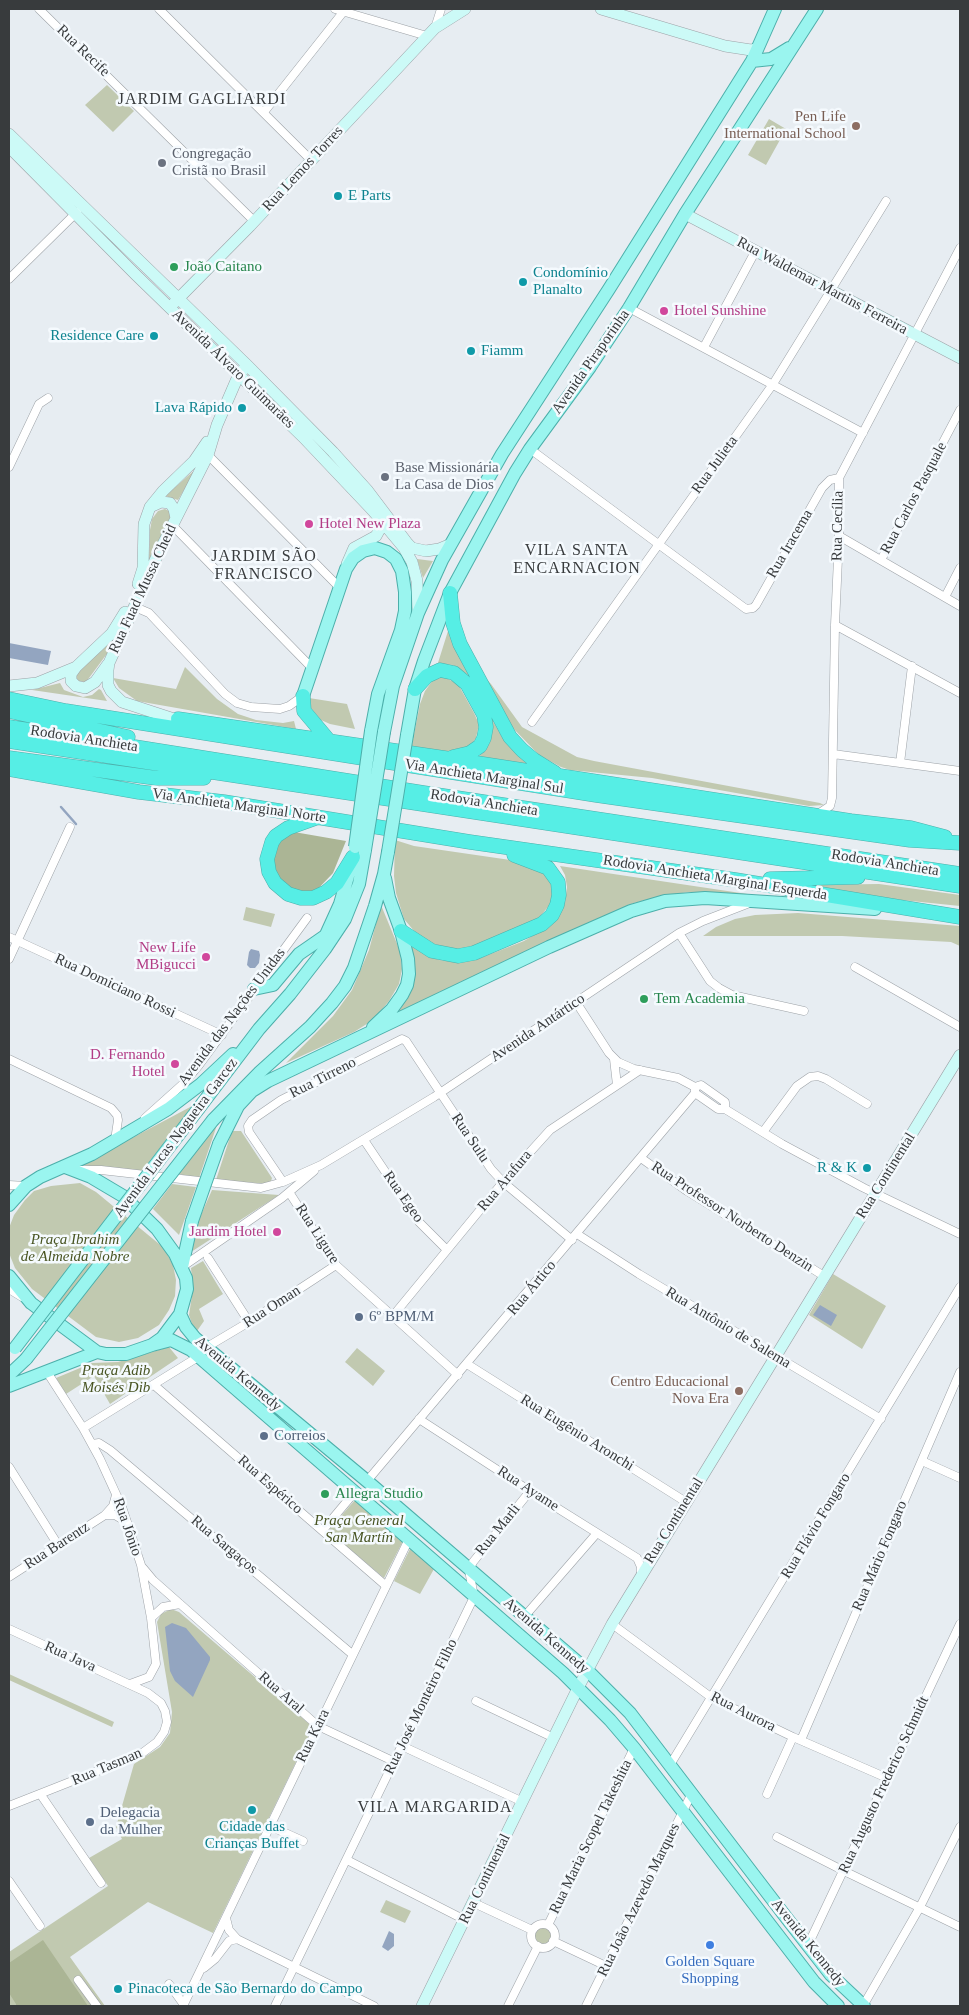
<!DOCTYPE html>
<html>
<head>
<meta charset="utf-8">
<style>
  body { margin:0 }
  #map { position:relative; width:969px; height:2015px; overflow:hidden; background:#e7edf2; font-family:Georgia,serif }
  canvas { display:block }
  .frame { position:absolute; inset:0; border:10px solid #383b3d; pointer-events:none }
</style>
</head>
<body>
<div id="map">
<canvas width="969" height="2015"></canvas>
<div class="frame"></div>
</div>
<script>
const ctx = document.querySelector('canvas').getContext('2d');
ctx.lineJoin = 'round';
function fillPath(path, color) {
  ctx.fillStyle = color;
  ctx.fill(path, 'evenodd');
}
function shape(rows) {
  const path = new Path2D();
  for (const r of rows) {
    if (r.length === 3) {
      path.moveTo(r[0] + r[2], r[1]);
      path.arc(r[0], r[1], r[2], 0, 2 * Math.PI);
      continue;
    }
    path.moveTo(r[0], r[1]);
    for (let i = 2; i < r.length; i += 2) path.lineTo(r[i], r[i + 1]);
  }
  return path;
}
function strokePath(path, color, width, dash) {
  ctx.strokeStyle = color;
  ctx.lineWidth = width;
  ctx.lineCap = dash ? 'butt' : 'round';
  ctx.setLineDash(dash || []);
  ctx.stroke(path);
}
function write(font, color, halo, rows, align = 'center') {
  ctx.font = font + ' Georgia,serif';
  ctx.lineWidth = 5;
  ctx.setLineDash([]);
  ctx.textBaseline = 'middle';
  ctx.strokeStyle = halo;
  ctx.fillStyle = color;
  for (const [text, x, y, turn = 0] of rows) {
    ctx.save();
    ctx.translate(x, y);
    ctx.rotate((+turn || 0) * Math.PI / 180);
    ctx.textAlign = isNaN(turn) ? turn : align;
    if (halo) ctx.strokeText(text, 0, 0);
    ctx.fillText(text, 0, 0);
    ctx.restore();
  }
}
fillPath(shape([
  [107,85,134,111,113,132,85,105],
  [769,119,786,129,766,165,748,155],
  [197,468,178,500,165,496],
  [165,509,169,511,171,518,149,560,150,530,152,519,158,511],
  [417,559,433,561,423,578],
  [120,630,109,651,86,682,75,681,74,672],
  [448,631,471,677,453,665,442,664,437,666],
  [185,667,217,699,238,714,256,720,283,723,294,721,296,729,137,701,119,688,113,678,176,689],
  [479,671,491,684,522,727,577,757,594,761,820,803,824,805,809,806,652,778,570,770,561,767,539,755,510,725],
  [444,677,458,684,474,713,479,724,476,738,469,748,448,754,411,749,420,704,425,691,433,680],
  [60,683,64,690,83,697,92,695,99,689,101,690,107,701,32,690],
  [309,698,347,704,355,729,330,724,321,720,311,708],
  [491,718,502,737,529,765,477,758,484,752,490,742,492,730],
  [395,840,414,846,524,862,538,867,553,881,553,901,537,920,477,947,459,951,427,942,415,932,404,919,396,893,394,876],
  [560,866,754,895,689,892,662,896,634,903,398,1013,403,1004,409,945,439,960,457,962,478,959,524,941,544,929,558,916,565,903,567,887,565,875],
  [879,884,960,895,960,906,882,898,805,885],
  [381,905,400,951,402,969,399,984,389,1001,373,1020,354,1032,286,1063,333,1016,352,990,369,950],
  [246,907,275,914,271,927,243,920],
  [798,913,960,926,960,946,951,942,842,936,703,936,716,927,735,919,755,915],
  [194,1105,141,1172,81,1165],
  [217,1125,199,1178,178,1174],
  [232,1131,241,1131,272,1178,270,1184,216,1180],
  [80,1183,96,1192,164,1248,173,1265,176,1280,175,1296,169,1310,159,1325,138,1338,119,1342,96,1337,32,1289,15,1268,9,1253,9,1228,14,1215,25,1200,34,1191,51,1186],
  [172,1184,196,1187,179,1235,153,1209],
  [212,1190,279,1195,191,1252,193,1233],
  [203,1261,223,1294,199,1309,204,1321,197,1331,192,1324,189,1315,193,1289,191,1268],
  [833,1274,886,1306,862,1349,809,1315],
  [169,1347,178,1358,110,1404,94,1376,66,1394,56,1378,92,1363,118,1362],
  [357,1348,385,1371,373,1386,345,1362],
  [355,1500,403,1541,384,1578,328,1531],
  [410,1549,434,1569,420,1594,394,1581],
  [171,1609,179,1612,313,1727,213,1933,148,1902,70,1957,105,2006,9,2006,9,1952,108,1886,89,1858,122,1839,116,1827,134,1764,160,1747,170,1733,172,1712,157,1622,161,1614],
  [9,1674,114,1722,112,1727,9,1680],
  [386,1900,411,1911,405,1923,380,1912],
  [543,1935,9]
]), '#c1c9b0');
fillPath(shape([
  [294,832,346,841,333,873,316,891,306,894,289,888,277,878,272,861,280,839],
  [43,1940,88,2006,16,2006,16,2004,9,1993,9,1963]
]), '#abb595');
fillPath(shape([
  [9,643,51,651,48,665,9,658],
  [251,949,259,951,260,955,259,963,255,968,250,968,247,965,249,952],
  [820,1305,837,1315,831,1326,813,1315],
  [172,1623,186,1628,210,1657,210,1660,193,1697,175,1681,170,1671,165,1627],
  [389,1931,394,1934,394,1946,388,1951,382,1947]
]), '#93a5c0');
strokePath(shape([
  [61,807,76,824]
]), '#93a5c0', 2.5);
const street = shape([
  [39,9,254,221],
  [159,9,311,160],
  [335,9,427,36],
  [435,28,441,9],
  [264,112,344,11],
  [9,279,77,212],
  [629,308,863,433],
  [704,347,756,250],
  [530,449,746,609,753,608,756,605,822,488,830,480,839,478],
  [208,455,339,587],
  [9,467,39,404,48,398],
  [173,526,312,668],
  [839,536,960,606],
  [881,560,960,410],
  [945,597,960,568],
  [135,607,149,613,225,694,237,703,251,707,280,709,289,706,303,696],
  [835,625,960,693],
  [532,722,773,384,886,201],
  [833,754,960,771],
  [900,763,912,666],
  [818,814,830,806,832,798,835,625,839,536,839,478,960,248],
  [679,933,710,981,719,988,732,995,804,1011],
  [9,937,222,1035],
  [9,959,70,827],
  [855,967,960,1027],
  [576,1002,609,1053,618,1062,634,1069,678,1078,695,1087,701,1085,725,1102,725,1109],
  [9,1059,111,1108,117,1115,118,1120,115,1140],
  [614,1059,617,1085],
  [695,1087,695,1093,718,1109,725,1109,782,1144,864,1188,960,1234],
  [145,1118,184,1083,199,1065,307,918],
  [763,1132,797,1086,810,1077,818,1076,826,1079,867,1104],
  [364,1140,419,1222,447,1250],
  [641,1158,687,1191,824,1276],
  [81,1170,101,1170,261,1188,283,1182,321,1165,434,1097,679,933,703,921,747,904],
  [283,1182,249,1132,248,1126,252,1120,281,1100,402,1039,406,1041,491,1169,503,1182,572,1240],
  [9,1185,26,1186],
  [289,1192,336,1265,458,1375],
  [577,1234,639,1274,881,1419],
  [208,1258,249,1322],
  [182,1267,282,1198,314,1171],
  [9,1289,22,1297],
  [392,1317,503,1182,550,1130,640,1070],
  [207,1347,249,1322,336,1265],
  [467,1364,686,1502],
  [47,1372,83,1428,100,1459,122,1507,141,1565,151,1618,156,1664,149,1677,130,1684],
  [154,1385,385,1585],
  [419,1419,530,1491,637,1558,641,1567,641,1575],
  [83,1428,198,1357],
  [92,1444,99,1443,110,1450,352,1654],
  [922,1461,960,1478],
  [9,1467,58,1545],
  [367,1481,695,1093],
  [105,1515,115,1515,127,1522],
  [323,1530,354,1493],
  [143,1568,153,1580,318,1726,395,1762],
  [9,1577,105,1515,113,1506,116,1495],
  [524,1617,597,1533],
  [151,1618,163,1607,180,1604],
  [612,1624,712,1698,793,1737,887,1778],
  [9,1629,148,1693,161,1703,165,1711,167,1722,164,1732,157,1742,141,1754,9,1806],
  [476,1701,554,1738],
  [801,1740,960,1372],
  [402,1746,523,1802],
  [670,1765,960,1287],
  [767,1794,793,1737],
  [41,1795,101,1883],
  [270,1826,303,1841],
  [777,1837,844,1871,960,1927],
  [347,1860,465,1920],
  [9,1881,40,1926],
  [474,1903,532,1930],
  [226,1918,229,1930,237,1939,374,2006],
  [543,1936,12],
  [548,1925,634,1748],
  [553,1941,606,1966],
  [808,1945,960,1624],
  [204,1968,215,1959,229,1941,237,1939],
  [78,1980,97,2006],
  [169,1984,184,2005],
  [183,2006,409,1539],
  [275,2006,474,1597,469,1570,473,1562,530,1491],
  [508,2006,538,1946],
  [586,2006,692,1793],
  [863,2006,920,1907,960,1827]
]);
const secondary = shape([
  [601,9,725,46,751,50,757,49],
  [9,134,247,365,333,452,368,491,408,544,412,548,426,551,439,549,451,544],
  [9,147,136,275,303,437,374,512,404,548,412,562,417,581,418,613],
  [685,214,960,358],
  [174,303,250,226,435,28,465,9],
  [150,507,161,502,170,503,174,509,176,518],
  [347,564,354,548,376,536,385,520],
  [138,584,143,568,144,524,150,507,163,491,194,461,207,442],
  [76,667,71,674,71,681,76,686,85,688,95,682,108,664],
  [9,686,37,683,76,667,112,633,125,612],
  [174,719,122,702,111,691,108,685,108,670,109,663,157,556,208,455,217,425,239,374,244,369],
  [422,2006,578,1688,612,1624,960,1055]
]);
const primary = shape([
  [752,61,771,59,789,48],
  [303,696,346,569,353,558,363,551,375,548,387,552,396,559,402,571,405,592,405,611,401,630,378,694,371,731],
  [384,732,393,686,403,657,418,613,442,560,502,454,609,289,752,61,775,9],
  [407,735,415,689,424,661,450,593,515,473,530,449,590,367,629,308,685,214,817,9],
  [325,937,340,904,352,862],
  [254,989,273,985,299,954,325,936],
  [373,1027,392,1009,402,995,407,985,409,974,408,959,401,931,389,898,385,878],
  [199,1108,259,1029,290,994,325,949,345,919,359,884,365,850],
  [213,1120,260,1072,310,1027,332,1003,345,986,354,968,375,906,384,874,388,852],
  [219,1144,238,1106,252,1091,268,1081,549,947,631,911,665,901,705,898,875,909],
  [9,1205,26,1186,40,1177,92,1154,168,1109,201,1084,233,1054],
  [182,1267,192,1221],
  [9,1276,31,1303,97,1352,106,1354,126,1354,152,1345,162,1338,180,1314,187,1289,186,1278,175,1254,157,1229,123,1196,91,1177,65,1167],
  [180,1314,186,1327,195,1338,367,1481,559,1646,587,1670,630,1713,785,1916,831,1975,864,2006],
  [152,1345,171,1340,191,1350,563,1673,610,1720,634,1748,814,1982,838,2006],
  [9,1375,26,1359],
  [9,1386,97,1352]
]);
const highway = shape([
  [450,593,453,623,460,644,510,737,522,750,534,760,555,773],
  [415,689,427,676,440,670,454,673,467,684,484,715,486,727,484,738,480,746,470,753,453,757],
  [303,696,304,711,330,742],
  [9,699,66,711,596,795,910,840,960,843],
  [9,711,128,737],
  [178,719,444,758,851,821,911,828,945,837],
  [9,727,424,793,960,874],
  [9,741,960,886],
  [9,758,156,778,204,778],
  [9,769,139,792,224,802,470,842,736,880,960,917],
  [316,818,288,828,276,836,272,842,267,859,269,872,275,883,288,894,301,898,313,898,326,892,337,883,353,857],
  [770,879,858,877],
  [401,931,432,951,458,956,474,953,542,924,552,915,557,905,559,895,558,882,548,868,514,855]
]);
strokePath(street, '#9da2a7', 9);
strokePath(secondary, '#9da2a7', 12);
strokePath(primary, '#4cafaa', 14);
strokePath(highway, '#4cafaa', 15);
strokePath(street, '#fff', 8);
strokePath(secondary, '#ccfaf7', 11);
strokePath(primary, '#9af5ef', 12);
strokePath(highway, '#56eee5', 14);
const primaryBridge = shape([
  [355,847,371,731],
  [365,850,384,732],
  [388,852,407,735],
  [192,1221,219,1144],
  [15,1348,199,1108],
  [26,1359,213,1120]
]);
strokePath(primaryBridge, '#4cafaa', 14, []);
strokePath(primaryBridge, '#9af5ef', 12);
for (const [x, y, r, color] of [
  [856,126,5,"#8d6e63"],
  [162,163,5,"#6b7280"],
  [338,196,5,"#0f9aa8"],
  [174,267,5,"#2e9e5b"],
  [523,282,5,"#0f9aa8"],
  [664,311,5,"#d1479c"],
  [154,336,5,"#0f9aa8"],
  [471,351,5,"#0f9aa8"],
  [242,408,5,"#0f9aa8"],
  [385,477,5,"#6b7280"],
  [309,524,5,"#d1479c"],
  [206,957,5,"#d1479c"],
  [644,999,5,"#2e9e5b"],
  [175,1064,5,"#d1479c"],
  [867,1168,5,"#0f9aa8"],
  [277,1232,5,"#d1479c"],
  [359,1317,5,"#5c6f8a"],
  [739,1391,5,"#8d6e63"],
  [264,1436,5,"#5c6f8a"],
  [325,1494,5,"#2e9e5b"],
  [252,1810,5,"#0f9aa8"],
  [90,1822,5,"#5c6f8a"],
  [710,1945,5,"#3f7fe0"],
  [118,1989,5,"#0f9aa8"]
]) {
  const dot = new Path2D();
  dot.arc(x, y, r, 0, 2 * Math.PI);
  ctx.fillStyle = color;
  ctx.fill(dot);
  strokePath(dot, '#f5fafe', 2);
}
write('15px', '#383b3d', '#f5fafe', [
  ["Rua Recife",83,51,44],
  ["Rua Lemos Torres",303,169,-47],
  ["Rua Waldemar Martins Ferreira",822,286,28],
  ["Avenida Piraporinha",591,362,-55],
  ["Avenida Álvaro Guimarães",233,369,44],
  ["Rua Julieta",715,465,-54],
  ["Rua Carlos Pasquale",914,498,-62],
  ["Rua Cecília",838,526,-89],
  ["Rua Iracema",790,544,-60],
  ["Rua Fuad Mussa Cheid",143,589,-65],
  ["Rodovia Anchieta",84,739,9],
  ["Via Anchieta Marginal Sul",484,777,9],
  ["Rodovia Anchieta",484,803,9],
  ["Via Anchieta Marginal Norte",239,806,8],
  ["Rodovia Anchieta",885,863,9],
  ["Rodovia Anchieta Marginal Esquerda",715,878,9],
  ["Rua Domiciano Rossi",115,986,25],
  ["Avenida das Nações Unidas",232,1017,-53],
  ["Avenida Antártico",538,1028,-34],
  ["Rua Tirreno",323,1078,-27],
  ["Avenida Lucas Nogueira Garcez",176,1138,-53],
  ["Rua Sulu",470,1138,56],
  ["Rua Continental",886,1176,-58],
  ["Rua Arafura",505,1181,-50],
  ["Rua Egeo",403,1197,55],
  ["Rua Professor Norberto Denzin",732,1217,33],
  ["Rua Ligure",317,1234,57],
  ["Rua Ártico",532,1288,-50],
  ["Rua Oman",272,1307,-33],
  ["Rua Antônio de Salema",728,1328,31],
  ["Avenida Kennedy",238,1374,40],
  ["Rua Eugênio Aronchi",577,1433,32],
  ["Rua Espérico",270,1485,41],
  ["Rua Ayame",528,1489,33],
  ["Rua Continental",674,1521,-58],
  ["Rua Flávio Fongaro",816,1526,-59],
  ["Rua Jônio",127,1527,71],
  ["Rua Marli",498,1530,-51],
  ["Rua Sargaços",224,1545,40],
  ["Rua Barentz",57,1546,-33],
  ["Rua Mário Fongaro",880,1556,-67],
  ["Avenida Kennedy",546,1636,41],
  ["Rua Java",70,1657,24],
  ["Rua Aral",281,1693,41],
  ["Rua José Monteiro Filho",421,1707,-64],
  ["Rua Aurora",743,1712,27],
  ["Rua Kara",313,1736,-64],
  ["Rua Tasman",107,1767,-23],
  ["Rua Augusto Frederico Schmidt",884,1785,-65],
  ["Rua Maria Scopel Takeshita",591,1837,-64],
  ["Rua Continental",485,1879,-64],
  ["Rua João Azevedo Marques",639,1900,-64],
  ["Avenida Kennedy",808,1943,51]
]);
write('15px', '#785e54', '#f5fafe', [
  ["Pen Life",846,117],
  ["International School",846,134],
  ["Centro Educacional",729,1382],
  ["Nova Era",729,1399]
], 'right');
write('15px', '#5b616d', '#f5fafe', [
  ["Congregação",172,154],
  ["Cristã no Brasil",172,171],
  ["Base Missionária",395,468],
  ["La Casa de Dios",395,485]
], 'left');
write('15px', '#0d838f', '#f5fafe', [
  ["E Parts",348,196],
  ["Condomínio",533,273],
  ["Planalto",533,290],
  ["Residence Care",144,336,"right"],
  ["Fiamm",481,351],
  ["Lava Rápido",232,408,"right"],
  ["R & K",857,1168,"right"],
  ["Cidade das",252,1827,"center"],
  ["Crianças Buffet",252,1844,"center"],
  ["Pinacoteca de São Bernardo do Campo",128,1989]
], 'left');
write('15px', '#27864d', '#f5fafe', [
  ["João Caitano",184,267],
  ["Tem Academia",654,999],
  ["Allegra Studio",335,1494]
], 'left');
write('15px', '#b23c85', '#f5fafe', [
  ["Hotel Sunshine",674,311,"left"],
  ["Hotel New Plaza",319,524,"left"],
  ["New Life",196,948],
  ["MBigucci",196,965],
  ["D. Fernando",165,1055],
  ["Hotel",165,1072],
  ["Jardim Hotel",267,1232]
], 'right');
write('italic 15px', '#485422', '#f5fafe', [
  ["Praça Ibrahim",75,1240],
  ["de Almeida Nobre",75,1257],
  ["Praça Adib",116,1371],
  ["Moisés Dib",116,1388],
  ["Praça General",359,1521],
  ["San Martín",359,1538]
]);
write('15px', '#4e5e75', '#f5fafe', [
  ["6º BPM/M",369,1317],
  ["Correios",274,1436],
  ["Delegacia",100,1813],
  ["da Mulher",100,1830]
], 'left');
write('15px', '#366cbe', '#f5fafe', [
  ["Golden Square",710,1962],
  ["Shopping",710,1979]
]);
ctx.letterSpacing = '1px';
write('16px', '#383b3d', '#f5fafe', [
  ["JARDIM GAGLIARDI",202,100],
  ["VILA SANTA",577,551],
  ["ENCARNACION",577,569],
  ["JARDIM SÃO",264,557],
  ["FRANCISCO",264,575],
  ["VILA MARGARIDA",435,1808]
]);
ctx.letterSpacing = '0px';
</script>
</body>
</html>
